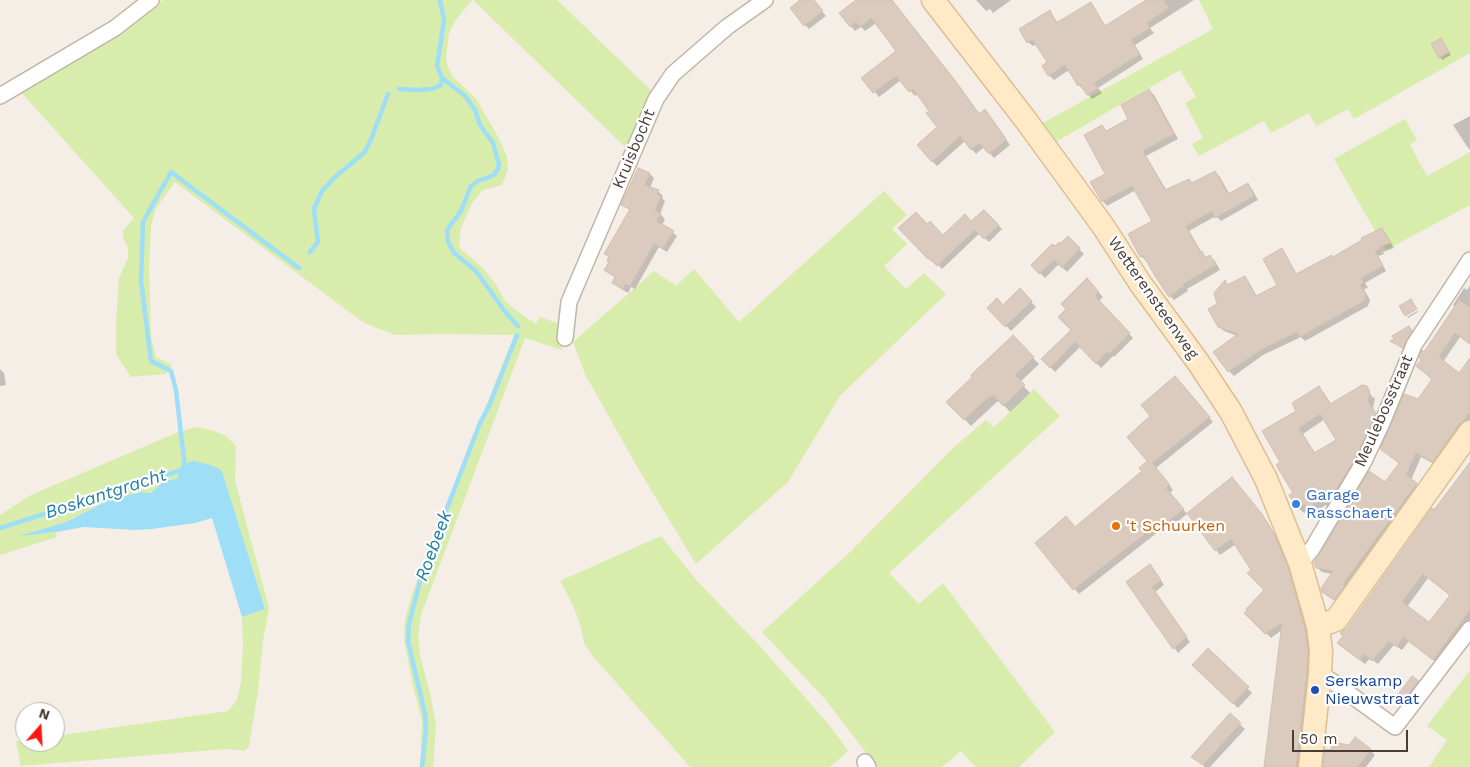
<!DOCTYPE html>
<html>
<head>
<meta charset="utf-8">
<style>
  body { margin:0 }
  #map { position:relative; width:1470px; height:767px; overflow:hidden; background:#f5eee6; font-family:"Work Sans",sans-serif }
  canvas { display:block }
  .north { position:absolute; left:15px; top:702px; width:50px; height:50px; box-sizing:border-box; background:#fff; border:1px solid #b6b2ae; border-radius:50%; rotate:19deg; font-size:14px; font-weight:700; line-height:20px; text-align:center; color:#483e35 }
  .north::after { content:''; display:block; margin:auto; width:18px; height:22px; background:#ff1613; clip-path:polygon(50% 0,100% 100%,50% 72%,0 100%) }
  .scale { position:absolute; left:1292px; top:730px; width:116px; height:22px; box-sizing:border-box; border:2px solid #483e35; border-top:0; padding-left:6px; font-size:15px; line-height:18px; white-space:nowrap; color:#483e35; -webkit-text-stroke:4px #fff; paint-order:stroke }
</style>
</head>
<body>
<div id="map">
<canvas width="1470" height="767"></canvas>
<div class="north">N</div>
<div class="scale">50 m</div>
</div>
<script>
const ctx = document.querySelector('canvas').getContext('2d');
ctx.lineJoin = 'round';
function fillPath(path, color) {
  ctx.fillStyle = color;
  ctx.fill(path, 'evenodd');
}
function shape(rows) {
  const path = new Path2D();
  for (const r of rows) {
    path.moveTo(r[0], r[1]);
    for (let i = 2; i < r.length; i += 2) path.lineTo(r[i], r[i + 1]);
  }
  return path;
}
function strokePath(path, color, width, dash) {
  ctx.strokeStyle = color;
  ctx.lineWidth = width;
  ctx.lineCap = dash ? 'butt' : 'round';
  ctx.setLineDash(dash || []);
  ctx.stroke(path);
}
function write(font, color, halo, rows, align = 'center') {
  ctx.font = font + ' "Work Sans",sans-serif';
  ctx.lineWidth = 4.5;
  ctx.setLineDash([]);
  ctx.textBaseline = 'middle';
  ctx.strokeStyle = halo;
  ctx.fillStyle = color;
  for (const [text, x, y, turn = 0] of rows) {
    ctx.save();
    ctx.translate(x, y);
    ctx.rotate((+turn || 0) * Math.PI / 180);
    ctx.textAlign = isNaN(turn) ? turn : align;
    if (halo) ctx.strokeText(text, 0, 0);
    ctx.fillText(text, 0, 0);
    ctx.restore();
  }
}
fillPath(shape([
  [163,0,472,0,455,21,449,33,446,58,448,67,453,77,477,100,498,137,507,157,508,170,502,185,483,190,472,203,461,228,459,243,460,248,484,269,496,285,505,301,514,309,536,324,540,317,562,325,562,350,525,338,421,615,418,636,420,655,431,698,436,726,433,767,420,767,422,721,413,686,404,639,405,619,413,591,514,335,441,334,395,335,364,323,175,182,156,208,151,226,149,267,151,336,156,357,172,365,166,374,131,377,116,354,116,321,119,278,128,258,128,248,123,237,123,230,134,218,20,91,92,51],
  [473,0,557,0,653,92,627,149],
  [1199,0,1470,0,1470,53,1354,119,1348,109,1316,126,1309,113,1271,133,1264,121,1199,156,1192,144,1203,138,1185,103,1196,97,1180,70,1056,142,1043,123,1213,29],
  [1405,119,1417,140,1410,145,1427,176,1470,152,1470,205,1386,250,1334,159],
  [884,191,907,215,892,229,907,244,884,266,906,289,924,273,946,294,840,396,788,482,696,564,636,465,585,374,573,342,654,271,676,286,694,269,739,322],
  [1034,389,1060,416,889,573,919,604,943,583,1055,732,1019,767,976,767,961,751,942,767,877,767,825,699,762,632,847,555,953,448,986,420,994,427],
  [196,427,214,431,226,436,236,446,235,481,269,608,263,641,258,691,249,746,245,751,226,749,21,766,16,741,25,740,25,742,55,742,55,736,228,711,237,700,241,682,243,645,242,617,265,609,223,474,165,480,151,493,141,492,111,499,66,522,22,535,56,532,57,537,0,555,0,515,31,495,176,433],
  [661,536,697,581,760,646,831,727,848,751,830,767,690,767,592,655,584,643,581,627,572,603,560,581],
  [1470,670,1470,767,1429,767,1447,740,1427,726]
]), '#d8ecac');
fillPath(shape([
  [193,461,207,464,220,469,223,474,265,609,242,617,212,518,195,523,152,529,135,530,84,527,56,532,19,536,66,522,111,499,141,492,151,493,165,480,177,479,182,465]
]), '#9edef6');
fillPath(shape([
  [812,0,826,16,809,29,805,25],
  [858,0,892,0,961,88,980,115,990,116,1010,145,994,158,984,147,976,154,965,141,937,166,932,161,939,127,930,111,918,93,915,96,901,80,879,97,863,78,897,51,876,23,865,31,861,27,855,31,851,26],
  [976,0,1011,0,993,13,990,9,986,11],
  [1149,0,1194,0,1150,28,1154,33,1135,45,1143,59,1098,88,1102,93,1092,99,1079,85,1069,70,1054,80,1049,75,1049,63,1037,44,1033,46,1028,42,1050,12,1058,23,1101,21,1106,26],
  [1441,40,1451,55,1442,60,1433,45],
  [1149,90,1154,95,1178,139,1146,156,1167,191,1193,184,1215,172,1220,177,1230,195,1248,185,1252,189,1258,200,1221,221,1216,216,1189,231,1202,253,1206,257,1210,256,1215,261,1220,270,1187,289,1188,291,1174,300,1170,296,1147,260,1146,261,1141,256,1154,222,1136,190,1107,206,1103,201,1107,175,1102,126,1107,132,1130,119],
  [1470,116,1470,150,1466,145,1453,125],
  [639,169,650,174,654,178,650,188,658,191,663,196,662,198,665,201,660,214,665,219,662,225,677,236,667,252,659,247,635,289,631,287,628,293,618,287,614,283,616,278,606,270,610,262,610,257,606,253,631,211,622,204],
  [984,211,1002,229,989,242,980,233,942,269,934,261,932,262,900,228,928,226,943,237,971,223],
  [1382,230,1386,234,1394,248,1383,252,1384,254,1378,256,1386,271,1365,283,1368,288,1364,289,1370,300,1368,306,1305,341,1301,337,1263,355,1234,376,1229,371,1215,352,1237,336,1224,331,1219,326,1218,305,1225,282,1228,286,1244,277,1249,282,1257,297,1278,285,1282,250,1286,255,1297,275,1333,258],
  [1068,238,1084,254,1067,272,1059,264,1045,278,1032,265,1061,246],
  [1087,280,1103,297,1099,301,1133,338,1114,357,1113,356,1101,368,1081,346,1055,372,1043,359,1072,330,1068,309],
  [1470,285,1470,344,1460,337,1443,362,1459,375,1470,360,1470,422,1438,466,1421,457,1411,480,1421,489,1339,604,1323,591,1332,574,1322,572,1317,567,1401,464,1419,401,1434,379,1422,360,1424,353,1456,308,1453,305,1464,288,1467,290],
  [1020,290,1036,307,1011,331,989,308,1004,306],
  [1417,311,1418,312,1408,318,1407,317],
  [1409,327,1414,332,1408,352,1392,341],
  [1013,337,1039,364,1020,382,1030,393,1010,412,1000,401,999,402,998,401,971,426,948,402],
  [0,369,4,373,6,385,0,386],
  [1180,382,1213,422,1156,468,1173,490,1170,493,1187,514,1166,531,1163,528,1079,594,1037,543,1075,528,1144,472,1149,461,1152,416],
  [1366,387,1369,390,1368,390,1373,398,1374,397,1375,398,1373,408,1380,420,1338,500,1327,507,1326,505,1313,513,1309,510,1304,513,1298,508,1295,493,1282,463,1298,412,1319,388,1324,393,1331,404],
  [1325,419,1338,441,1315,453,1303,434],
  [1470,464,1470,622,1439,664,1409,641,1402,650,1394,645,1378,664,1370,658,1365,664,1344,648,1348,628],
  [1428,578,1451,596,1429,624,1407,607],
  [1236,484,1266,520,1278,540,1292,573,1309,634,1312,657,1301,767,1266,767,1282,630,1271,638,1246,613,1266,590,1236,544,1220,555,1189,513],
  [1154,570,1164,585,1155,592,1190,642,1178,653,1128,582],
  [1208,650,1252,693,1238,708,1194,665],
  [1418,682,1423,687,1408,705,1398,697],
  [1230,715,1245,729,1210,767,1205,767,1192,757],
  [1370,750,1375,755,1366,767,1325,767]
]), '#0003');
strokePath(shape([
  [440,0,444,20,437,66,442,78,465,96,475,110,480,125,493,143,499,164,498,169,494,175,478,181,471,186,461,211,447,230,448,242,454,253,476,271,506,313,518,326],
  [399,89,418,90,432,89,441,85,442,78],
  [310,252,318,242,314,209,322,191,336,176,365,152,372,137,388,94],
  [0,528,185,469,176,390,171,371,151,361,141,281,143,222,171,172,299,268],
  [422,767,426,729,425,714,408,641,409,624,423,570,480,423,489,406,517,335]
]), '#9edef6', 4.5);
const building = shape([
  [800,0,814,0,823,11,804,26,790,8,800,0],
  [856,0,892,0,956,82,979,114,985,109,1006,139,1004,142,989,154,979,143,971,150,960,136,932,162,917,145,937,127,926,113,929,111,913,89,909,92,896,76,873,93,861,78,896,51,871,18,860,27,856,22,850,27,839,13,856,0],
  [1146,0,1164,0,1169,8,1147,23,1150,28,1131,40,1140,54,1094,83,1098,88,1087,95,1080,84,1078,86,1065,65,1048,76,1042,66,1047,62,1032,39,1027,43,1019,29,1050,10,1056,23,1091,2,1105,26,1146,0],
  [1441,38,1449,52,1439,58,1431,44,1441,38],
  [1149,89,1174,134,1143,151,1165,190,1189,179,1192,183,1215,171,1228,194,1248,183,1254,196,1215,218,1212,211,1186,226,1200,252,1202,251,1205,258,1210,255,1216,265,1183,284,1184,286,1169,297,1155,276,1143,255,1140,257,1128,234,1152,221,1132,186,1102,202,1090,182,1105,174,1084,135,1102,125,1106,131,1128,119,1121,105,1149,89],
  [638,168,650,173,645,185,659,190,657,194,661,196,655,211,661,213,657,221,674,231,663,248,654,244,630,286,626,284,623,289,612,283,615,277,604,270,609,262,607,261,609,256,604,254,630,209,621,205,638,168],
  [984,210,999,225,984,239,975,230,937,266,929,258,928,259,898,228,916,212,927,224,930,221,943,235,965,214,971,221,984,210],
  [1382,228,1391,243,1379,247,1380,249,1375,251,1383,266,1361,278,1364,283,1360,285,1366,294,1364,301,1300,337,1297,332,1259,351,1228,372,1213,352,1238,334,1218,327,1208,309,1217,304,1214,293,1225,280,1227,285,1245,276,1256,296,1277,285,1263,259,1282,248,1296,274,1332,255,1333,257,1362,240,1361,238,1382,228],
  [1068,236,1080,248,1062,268,1054,260,1039,274,1031,265,1052,244,1055,246,1059,242,1060,244,1068,236],
  [1087,278,1099,292,1095,296,1130,333,1109,354,1107,352,1096,364,1075,342,1050,368,1041,359,1071,330,1058,317,1066,309,1061,304,1087,278],
  [1020,288,1032,301,1005,327,987,308,997,298,1003,305,1020,288],
  [1411,299,1417,309,1405,316,1399,306,1411,299],
  [1459,300,1470,307,1470,344,1455,333,1439,357,1459,373,1470,358,1470,412,1464,420,1459,424,1433,462,1416,453,1406,475,1417,483,1343,584,1345,585,1334,600,1322,592,1321,588,1333,571,1316,568,1314,562,1320,554,1369,471,1385,482,1399,463,1380,449,1404,394,1418,399,1432,379,1416,366,1421,360,1419,358,1422,350,1424,352,1459,300],
  [1409,326,1412,331,1403,348,1390,341,1394,339,1392,336,1409,326],
  [1013,335,1034,357,1015,375,1025,385,1003,406,994,395,992,397,990,396,964,420,946,402,972,377,971,375,1013,335],
  [1175,376,1210,417,1152,463,1170,485,1166,488,1184,509,1161,527,1158,524,1073,590,1035,543,1066,516,1075,527,1142,471,1139,468,1147,461,1127,437,1150,416,1141,405,1175,376],
  [1362,385,1367,386,1370,392,1368,401,1376,414,1355,459,1333,495,1321,502,1320,500,1307,509,1304,504,1298,509,1289,495,1293,493,1276,465,1280,462,1262,431,1296,411,1292,403,1319,386,1330,404,1362,385],
  [1320,414,1336,440,1314,453,1299,428,1320,414],
  [1470,462,1470,610,1433,660,1403,637,1397,647,1389,641,1372,661,1364,654,1360,660,1337,643,1343,636,1340,633,1347,628,1432,508,1434,510,1470,462],
  [1423,574,1450,595,1429,622,1402,602,1423,574],
  [1232,477,1262,514,1274,534,1288,567,1305,629,1308,652,1307,673,1296,767,1264,767,1282,623,1265,634,1244,613,1247,611,1246,609,1264,590,1247,573,1251,570,1231,539,1215,551,1187,513,1232,477],
  [1150,564,1161,580,1152,587,1187,637,1173,649,1126,582,1150,564],
  [1208,648,1249,687,1233,704,1192,665,1208,648],
  [1412,676,1419,681,1403,701,1396,697,1412,676],
  [1230,713,1241,723,1203,765,1191,757,1230,713],
  [1355,737,1371,749,1358,767,1323,767,1325,749,1331,750,1332,742,1349,745,1355,737]
]);
fillPath(building, '#dacbbe');
strokePath(building, '#d3bfad', 1);
const street = shape([
  [0,96,115,28,151,0],
  [565,338,569,302,656,99,673,74,727,27,765,0],
  [1300,563,1312,549,1363,463,1382,423,1414,345,1470,260],
  [1320,674,1333,682,1395,727,1470,629],
  [865,762,868,767]
]);
const secondary = shape([
  [933,0,1025,119,1103,226,1140,283,1198,362,1231,412,1266,479,1300,563,1318,626,1321,651,1320,674,1310,767],
  [1318,626,1336,620,1470,432]
]);
strokePath(street, '#c1b5a8', 18);
strokePath(secondary, '#dcbf94', 25);
strokePath(street, '#fff', 15);
strokePath(secondary, '#ffe9c6', 22);
for (const [x, y, r, color] of [
  [1296,504,5,"#3f7fe0"],
  [1116,526,5,"#e8710a"],
  [1315,690,5,"#1a4fb4"]
]) {
  const dot = new Path2D();
  dot.arc(x, y, r, 0, 2 * Math.PI);
  ctx.fillStyle = color;
  ctx.fill(dot);
  strokePath(dot, '#fff', 2);
}
write('16px', '#483e35', '#fff', [
  ["Kruisbocht",634,149,-67],
  ["Wetterensteenweg",1153,298,55],
  ["Meulebosstraat",1384,411,-66]
]);
write('16px', '#366cbe', '#fff', [
  ["Garage",1306,495],
  ["Rasschaert",1306,513]
], 'left');
write('16px', '#c56008', '#fff', [
  ["'t Schuurken",1126,526]
], 'left');
write('16px', '#164399', '#fff', [
  ["Serskamp",1325,681],
  ["Nieuwstraat",1325,699]
], 'left');
write('italic 18px', '#217fa4', '#fff', [
  ["Boskantgracht",106,494,-18],
  ["Roebeek",434,546,-70]
]);
</script>
</body>
</html>
